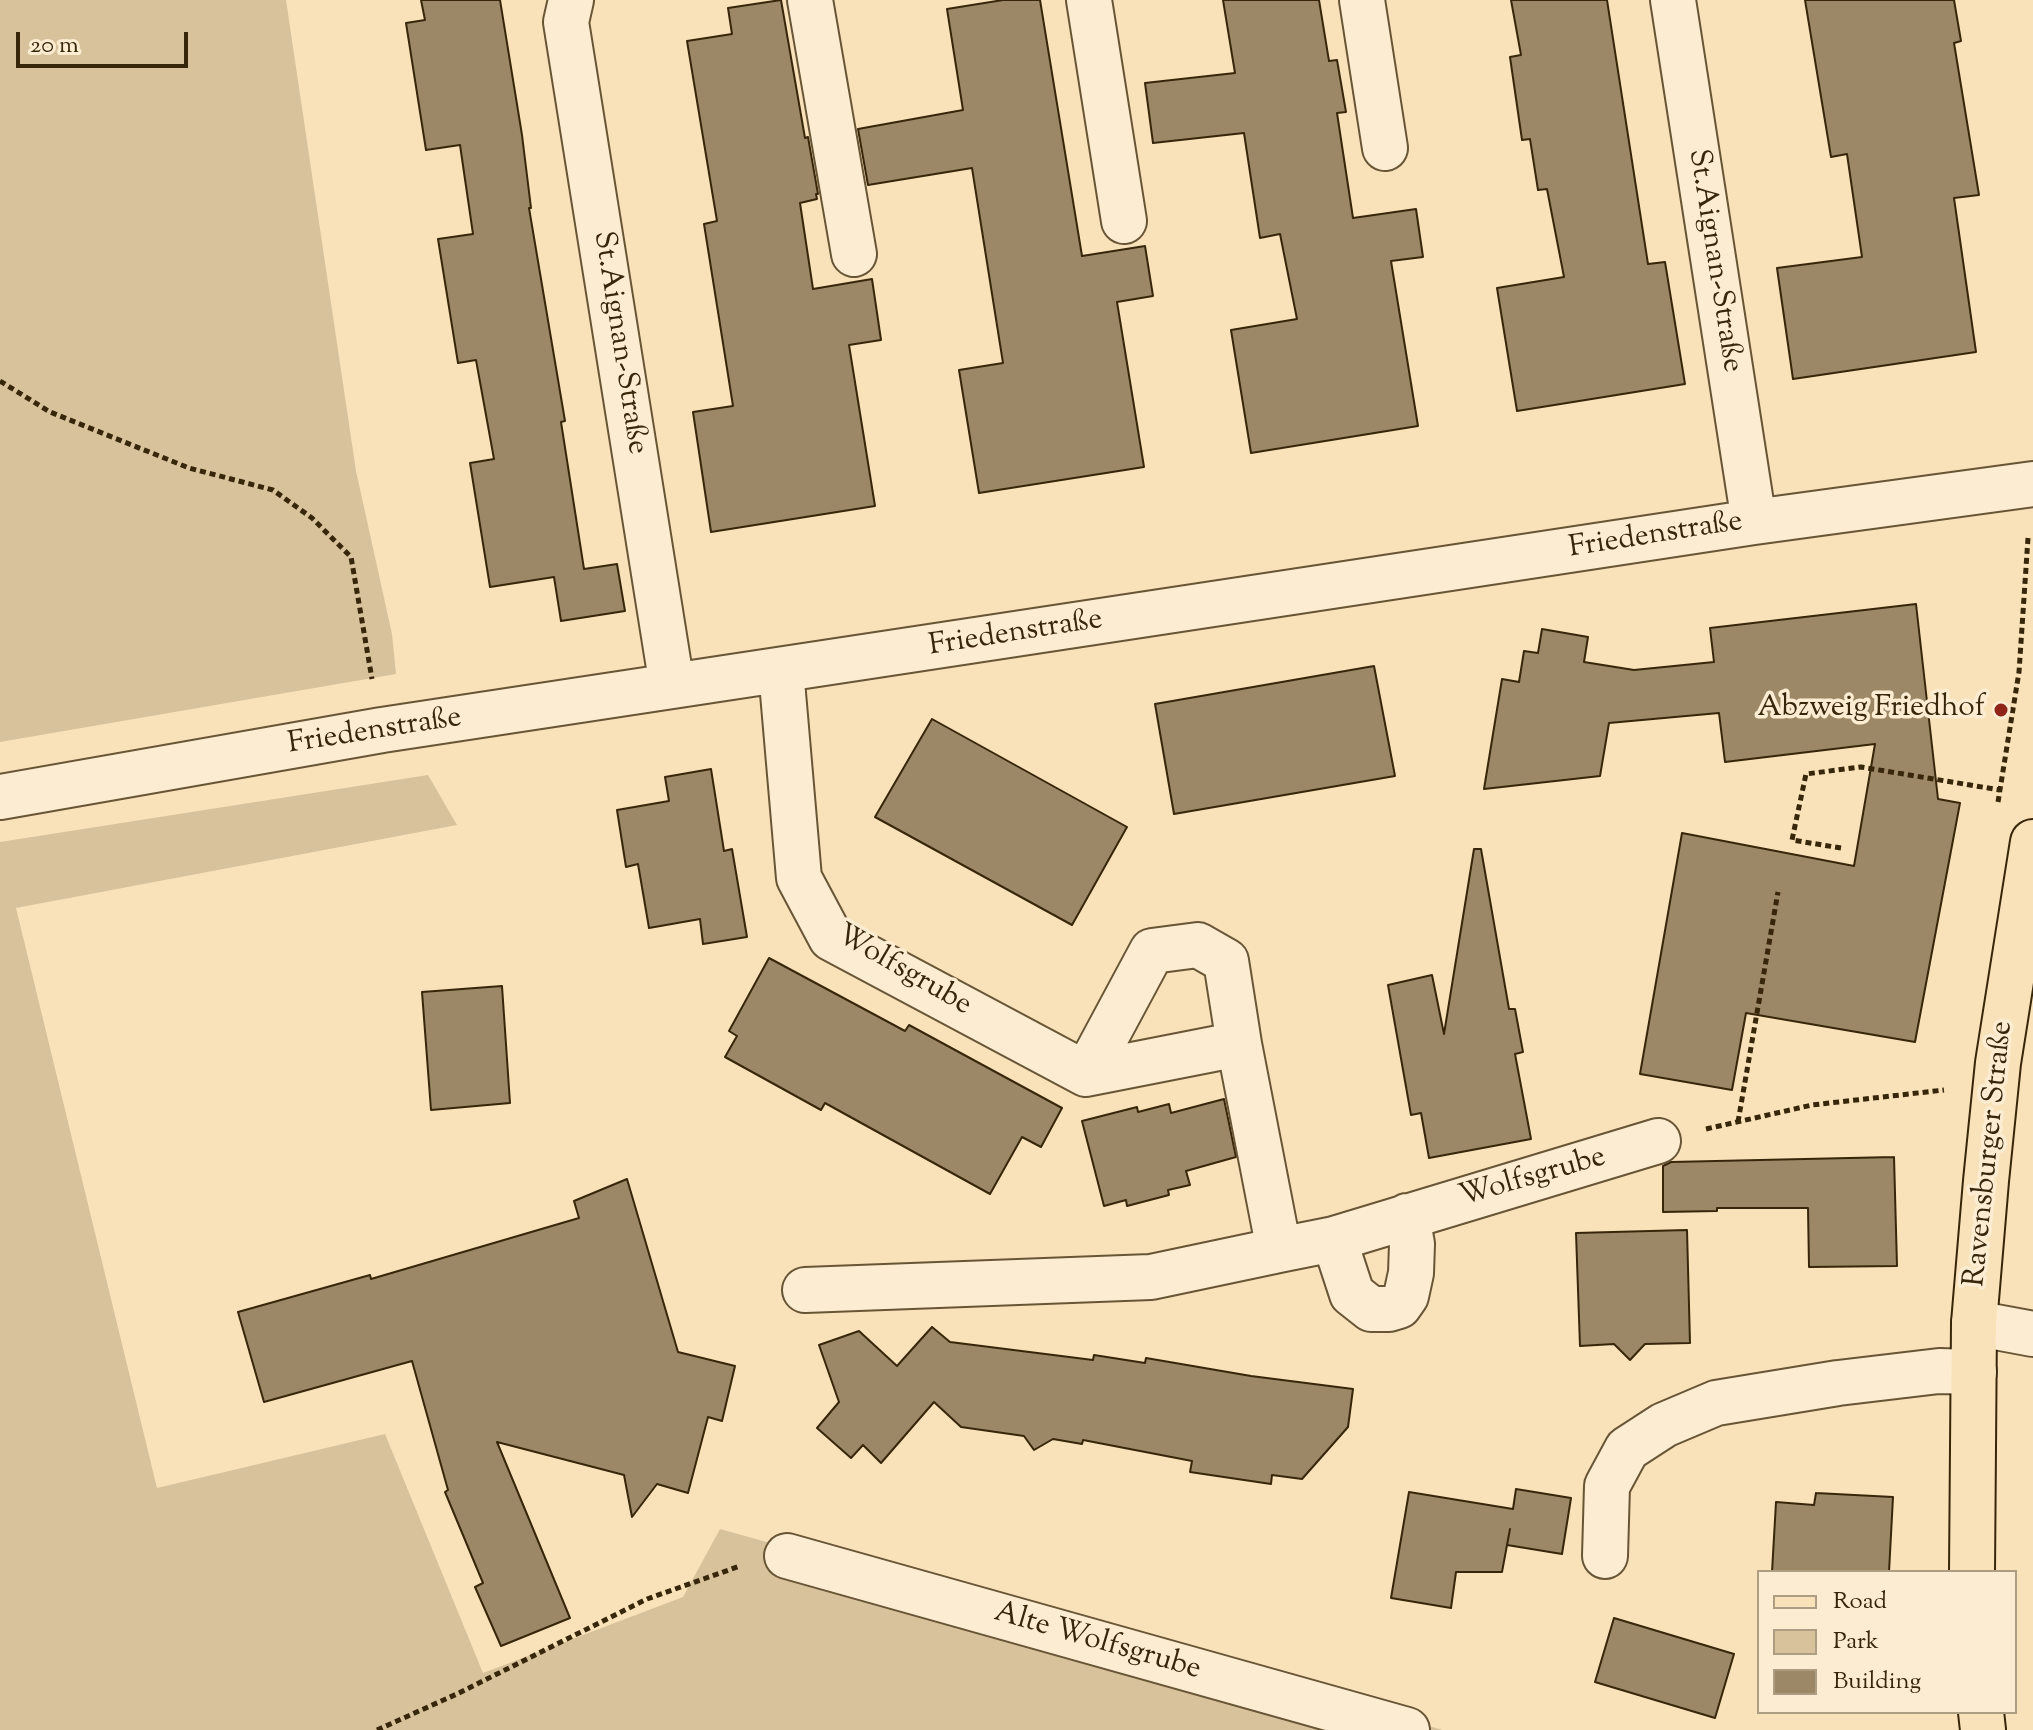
<!DOCTYPE html>
<html>
<head>
<meta charset="utf-8">
<style>
  body { margin:0 }
  #map { position:relative; width:2033px; height:1730px; overflow:hidden; background:#f9e2ba; font-family:"Sorts Mill Goudy",serif }
  canvas { display:block }
  .legend { position:absolute; left:1757px; top:1570px; width:260px; height:144px; box-sizing:border-box; background:#fbecd2; border:2px solid #ad9d82; margin:0; padding:10px 14px; list-style:none; font-size:24px; color:#38260a }
  .legend li { display:flex; align-items:center; gap:16px; height:40px }
  .legend b { width:40px; border:2px solid #ad9d82 }
  .scale { position:absolute; left:16px; top:32px; width:172px; height:36px; box-sizing:border-box; border:4px solid #38260a; border-top:0; padding-left:10px; font-size:24px; line-height:28px; white-space:nowrap; color:#38260a; -webkit-text-stroke:6px #fbecd2; paint-order:stroke }
</style>
</head>
<body>
<div id="map">
<canvas width="2033" height="1730"></canvas>
<ul class="legend">
<li><b style="height:10px;background:#f9e2ba"></b>Road</li>
<li><b style="height:22px;background:#d8c29c"></b>Park</li>
<li><b style="height:22px;background:#9c8866"></b>Building</li>
</ul>
<div class="scale">20 m</div>
</div>
<script>
const ctx = document.querySelector('canvas').getContext('2d');
ctx.lineJoin = 'round';
function fillPath(path, color) {
  ctx.fillStyle = color;
  ctx.fill(path, 'evenodd');
}
function shape(rows) {
  const path = new Path2D();
  for (const r of rows) {
    path.moveTo(r[0], r[1]);
    for (let i = 2; i < r.length; i += 2) path.lineTo(r[i], r[i + 1]);
  }
  return path;
}
function strokePath(path, color, width, dash) {
  ctx.strokeStyle = color;
  ctx.lineWidth = width;
  ctx.lineCap = dash ? 'butt' : 'round';
  ctx.setLineDash(dash || []);
  ctx.stroke(path);
}
function write(font, color, halo, rows, align = 'center') {
  ctx.font = font + ' "Sorts Mill Goudy",serif';
  ctx.lineWidth = 7;
  ctx.setLineDash([]);
  ctx.textBaseline = 'middle';
  ctx.strokeStyle = halo;
  ctx.fillStyle = color;
  for (const [text, x, y, turn = 0] of rows) {
    ctx.save();
    ctx.translate(x, y);
    ctx.rotate((+turn || 0) * Math.PI / 180);
    ctx.textAlign = isNaN(turn) ? turn : align;
    if (halo) ctx.strokeText(text, 0, 0);
    ctx.fillText(text, 0, 0);
    ctx.restore();
  }
}
fillPath(shape([
  [0,0,286,0,356,471,392,634,396,674,0,742],
  [428,775,457,825,16,908,157,1488,385,1434,483,1673,683,1597,720,1529,1443,1730,0,1730,0,842]
]), '#d8c29c');
const building = shape([
  [421,0,500,0,522,135,531,208,529,208,565,421,561,422,584,569,617,564,625,611,561,621,554,577,490,587,470,463,494,459,476,360,458,363,438,239,473,234,460,145,426,150,406,23,425,20,421,0],
  [781,0,805,138,808,137,818,194,816,194,817,199,800,203,813,289,872,279,881,340,849,345,875,506,711,532,693,412,733,406,704,224,717,221,687,41,732,34,728,8,781,0],
  [1003,0,1040,0,1082,256,1145,246,1153,296,1117,302,1144,467,979,493,959,370,1003,363,972,168,868,185,858,129,963,110,947,9,1003,0],
  [1223,0,1319,0,1329,61,1337,60,1346,112,1337,113,1353,218,1416,209,1423,257,1391,261,1418,426,1251,453,1231,330,1297,319,1280,234,1260,238,1244,133,1153,143,1145,83,1235,73,1223,0],
  [1511,0,1607,0,1648,264,1665,262,1685,384,1517,411,1497,288,1564,277,1547,189,1538,190,1530,139,1522,140,1510,57,1521,55,1511,0],
  [1805,0,1954,0,1961,41,1954,43,1979,195,1954,198,1976,352,1793,379,1777,268,1862,257,1847,154,1831,157,1805,0],
  [1916,604,1938,799,1960,803,1915,1042,1746,1013,1732,1090,1640,1074,1682,833,1854,866,1875,744,1725,762,1719,713,1609,723,1600,776,1484,789,1502,679,1519,682,1524,651,1538,653,1542,629,1588,637,1584,662,1634,670,1714,662,1710,628,1916,604],
  [1374,666,1395,776,1174,814,1155,704,1374,666],
  [932,719,1127,827,1072,925,875,817,932,719],
  [711,769,724,851,732,849,747,937,703,944,700,919,649,928,638,864,626,867,617,810,669,801,665,777,711,769],
  [1474,849,1481,849,1509,1009,1515,1009,1523,1052,1515,1054,1531,1139,1429,1158,1421,1113,1411,1115,1388,985,1432,975,1444,1034,1474,849],
  [769,958,905,1031,909,1025,1062,1108,1041,1147,1022,1137,990,1194,825,1103,821,1110,725,1057,737,1036,729,1031,769,958],
  [502,986,510,1103,431,1110,422,992,502,986],
  [1224,1099,1236,1157,1186,1171,1190,1185,1168,1190,1169,1195,1127,1206,1126,1200,1104,1206,1082,1121,1137,1107,1138,1112,1169,1104,1171,1113,1224,1099],
  [1894,1157,1897,1266,1809,1267,1808,1208,1717,1208,1717,1211,1663,1212,1663,1166,1671,1162,1894,1157],
  [627,1179,678,1352,735,1366,722,1421,708,1417,688,1493,657,1484,632,1517,624,1475,497,1442,570,1618,501,1646,475,1587,483,1583,445,1492,448,1490,412,1361,264,1402,238,1312,370,1275,371,1279,579,1218,574,1201,627,1179],
  [1687,1230,1690,1343,1645,1344,1630,1360,1614,1344,1580,1346,1576,1233,1687,1230],
  [932,1327,950,1342,1093,1360,1094,1355,1145,1363,1146,1358,1251,1376,1353,1389,1348,1427,1302,1479,1272,1475,1271,1484,1190,1472,1192,1461,1083,1440,1082,1444,1053,1439,1034,1450,1024,1436,961,1427,934,1402,881,1463,863,1445,851,1458,817,1428,839,1402,819,1345,859,1331,897,1366,932,1327],
  [1516,1489,1571,1498,1562,1554,1507,1545,1510,1529,1502,1572,1456,1572,1451,1608,1391,1598,1409,1492,1513,1509,1516,1489],
  [1816,1493,1893,1497,1889,1572,1772,1572,1776,1502,1814,1505,1816,1493],
  [1614,1618,1734,1654,1715,1718,1595,1682,1614,1618]
]);
fillPath(building, '#9c8866');
strokePath(building, '#38260a', 2);
const minor = shape([
  [571,0,566,22,672,686],
  [810,0,854,254],
  [1089,0,1124,221],
  [1362,0,1385,148],
  [1673,0,1754,522],
  [781,670,799,878,831,938,1086,1074,1239,1044,1226,961,1198,945,1152,951,1086,1074],
  [0,797,382,730,1754,522,2033,484],
  [1334,1239,1352,1294,1371,1309,1389,1309,1399,1306,1406,1296,1411,1273,1412,1244,1407,1216],
  [1279,1250,1334,1239,1658,1141],
  [805,1290,1151,1277,1279,1250,1239,1044],
  [1974,1323,2033,1334],
  [787,1556,1407,1730],
  [1605,1556,1607,1486,1627,1449,1664,1425,1716,1403,1838,1383,1939,1371,1974,1372]
]);
const major = shape([
  [1972,1572,1974,1323,1986,1181,1998,1063,2033,842],
  [1981,1712,1983,1730]
]);
strokePath(minor, '#685536', 48);
strokePath(major, '#38260a', 48);
strokePath(shape([
  [0,381,50,412,189,468,273,490,312,518,351,557,372,679],
  [1998,802,2019,672,2028,538],
  [1841,848,1792,840,1806,774,1861,767,2000,790],
  [1738,1122,1778,892],
  [1706,1129,1812,1105,1944,1090],
  [377,1730,459,1693,647,1599,740,1566]
]), '#38260a', 5, [6, 4]);
strokePath(minor, '#fbecd2', 44);
strokePath(major, '#f9e2ba', 44);
for (const [x, y, r, color] of [
  [2001,710,8,"#8f2418"]
]) {
  const dot = new Path2D();
  dot.arc(x, y, r, 0, 2 * Math.PI);
  ctx.fillStyle = color;
  ctx.fill(dot);
  strokePath(dot, '#fbecd2', 3);
}
write('30px', '#38260a', '#fbecd2', [
  ["St.Aignan-Straße",1713,261,81],
  ["St.Aignan-Straße",618,343,81],
  ["Friedenstraße",1656,537,-9],
  ["Friedenstraße",1016,635,-9],
  ["Friedenstraße",375,733,-9],
  ["Wolfsgrube",903,972,30],
  ["Ravensburger Straße",1991,1154,-84],
  ["Wolfsgrube",1533,1179,-16],
  ["Alte Wolfsgrube",1097,1643,16]
]);
write('30px', '#38260a', '#fbecd2', [
  ["Abzweig Friedhof",1985,710]
], 'right');
</script>
</body>
</html>
